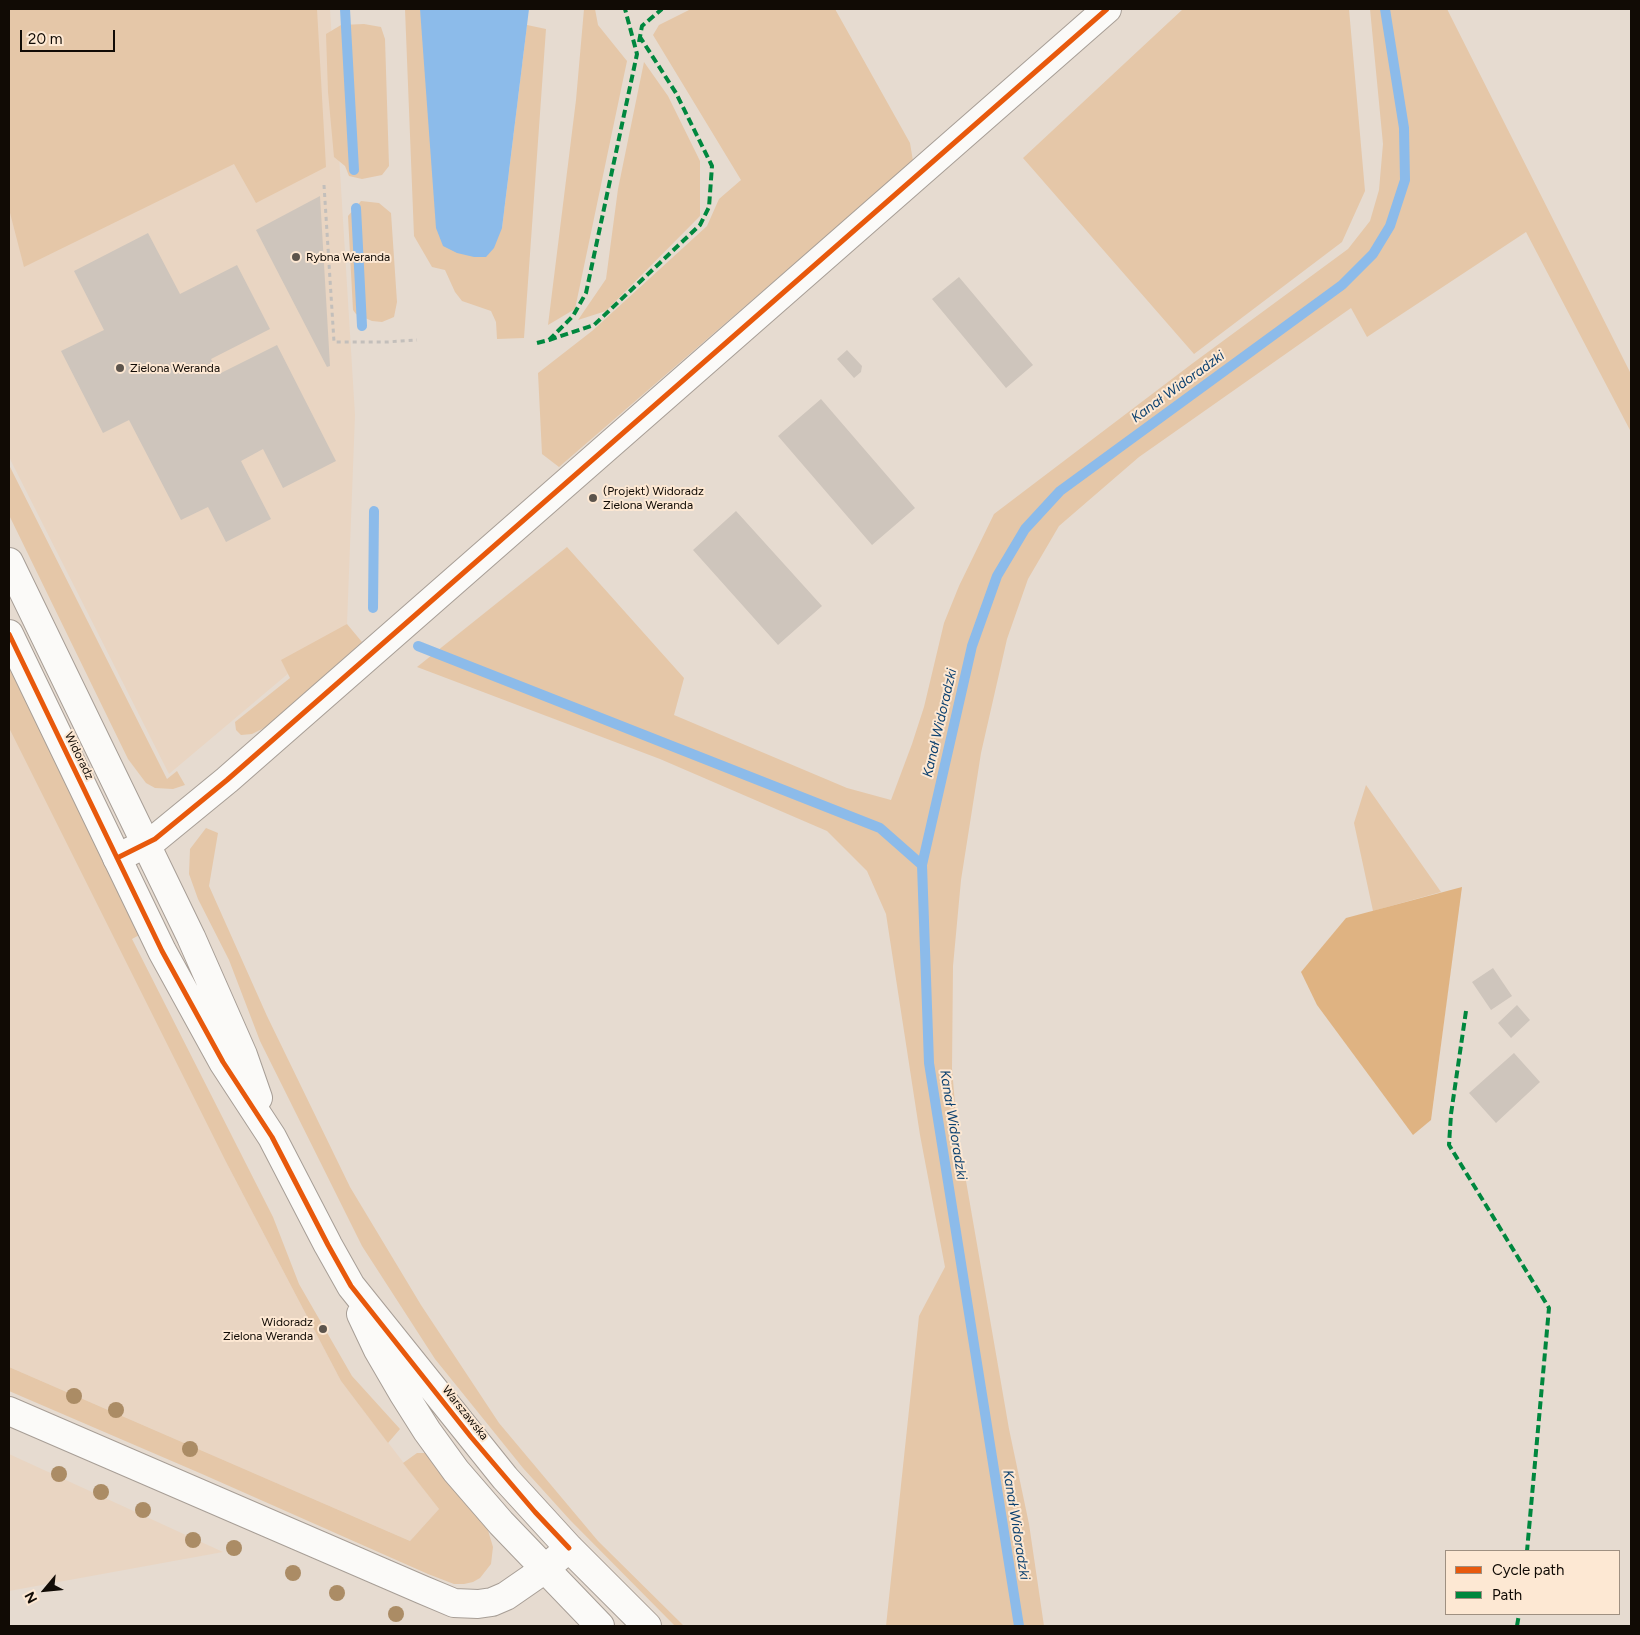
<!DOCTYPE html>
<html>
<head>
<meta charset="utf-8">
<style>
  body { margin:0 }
  #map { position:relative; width:1640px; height:1635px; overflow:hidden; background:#e6dbd0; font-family:Figtree,sans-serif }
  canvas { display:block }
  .frame { position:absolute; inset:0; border:10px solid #110b05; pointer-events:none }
  .legend { position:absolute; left:1445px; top:1550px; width:175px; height:65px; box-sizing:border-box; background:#fde8d3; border:1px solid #9f9081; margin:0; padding:6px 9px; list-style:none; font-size:15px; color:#110b05 }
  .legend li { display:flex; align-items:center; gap:10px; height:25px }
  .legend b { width:25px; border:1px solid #9f9081 }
  .north { position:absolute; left:20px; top:1565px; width:50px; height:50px; -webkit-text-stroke:4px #fde8d3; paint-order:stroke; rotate:242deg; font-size:14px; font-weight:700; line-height:20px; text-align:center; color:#110b05 }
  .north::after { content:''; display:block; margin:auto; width:18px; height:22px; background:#110b05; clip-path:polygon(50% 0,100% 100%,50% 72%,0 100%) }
  .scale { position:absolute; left:20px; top:30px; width:95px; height:22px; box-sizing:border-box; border:2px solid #110b05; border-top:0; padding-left:6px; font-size:15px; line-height:18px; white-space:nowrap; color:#110b05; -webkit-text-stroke:4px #fde8d3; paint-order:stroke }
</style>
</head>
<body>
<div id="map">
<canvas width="1640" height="1635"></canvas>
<div class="frame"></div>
<ul class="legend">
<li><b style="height:6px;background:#e8590c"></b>Cycle path</li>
<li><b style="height:6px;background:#00873e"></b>Path</li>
</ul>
<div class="north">N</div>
<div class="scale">20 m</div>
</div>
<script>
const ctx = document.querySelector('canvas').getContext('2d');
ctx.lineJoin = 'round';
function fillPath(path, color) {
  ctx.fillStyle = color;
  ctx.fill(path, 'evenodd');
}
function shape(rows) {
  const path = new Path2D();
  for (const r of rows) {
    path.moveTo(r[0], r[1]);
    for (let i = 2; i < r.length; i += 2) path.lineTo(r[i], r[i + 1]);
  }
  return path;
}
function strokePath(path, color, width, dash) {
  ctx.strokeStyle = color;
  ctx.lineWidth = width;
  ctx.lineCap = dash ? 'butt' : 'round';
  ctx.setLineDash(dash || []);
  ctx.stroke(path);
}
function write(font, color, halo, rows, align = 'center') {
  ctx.font = font + ' Figtree,sans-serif';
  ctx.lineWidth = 4;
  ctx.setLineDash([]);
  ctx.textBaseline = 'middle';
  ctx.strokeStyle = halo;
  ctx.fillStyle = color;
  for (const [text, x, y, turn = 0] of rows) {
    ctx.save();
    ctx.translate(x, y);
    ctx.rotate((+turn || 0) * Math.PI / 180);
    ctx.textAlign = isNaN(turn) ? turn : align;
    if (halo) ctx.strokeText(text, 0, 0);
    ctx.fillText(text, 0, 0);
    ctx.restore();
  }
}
fillPath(shape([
  [9,9,330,9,355,415,347,624,169,774,9,457],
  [9,728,225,1160,341,1381,439,1509,410,1541,9,1367],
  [9,1454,223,1552,9,1591]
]), '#e9d5c2');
fillPath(shape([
  [9,9,317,9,326,167,256,203,234,164,24,267,9,209],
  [405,9,420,9,502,228,527,25,546,29,524,338,497,339,496,322,491,311,462,301,455,292,445,270,432,267,414,236],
  [584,9,595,9,598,25,627,61,575,309,548,325,576,100],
  [691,9,835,9,910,143,913,161,559,467,542,454,538,373,592,331,707,226,719,199,741,180,653,35,659,25],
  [1183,9,1349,9,1365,191,1342,242,1194,354,1023,158],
  [1370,9,1447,9,1631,374,1631,432,1526,232,1367,337,1351,308,1139,457,1059,526,1028,579,1007,639,981,753,961,880,953,966,952,1068,957,1129,1009,1429,1029,1524,1044,1626,886,1626,919,1316,945,1267,920,1135,886,914,867,871,827,831,660,759,417,667,567,547,684,678,674,715,847,788,891,800,912,744,924,707,944,623,959,586,994,514,1193,363,1348,249,1370,221,1379,190,1383,144],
  [364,24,381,27,385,39,389,166,382,175,362,179,349,176,345,166,334,157,328,92,326,34,341,25],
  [644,62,668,96,700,161,700,216,606,311,578,320,606,279,618,189],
  [361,201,379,203,391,213,397,302,394,317,382,322,372,321,356,314,353,310,348,216],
  [9,465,167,779,177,771,185,785,173,789,155,788,146,783,128,759,9,515],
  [347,624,362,642,271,723,262,729,252,734,241,735,236,730,235,722,290,678,281,660],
  [9,659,143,933,132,939,273,1217,299,1284,352,1376,400,1429,388,1443,341,1381,225,1160,9,728],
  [1366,785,1441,892,1373,911,1354,823],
  [206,828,218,833,209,886,267,1016,350,1187,421,1305,499,1423,598,1541,684,1626,675,1626,570,1520,523,1468,435,1359,362,1246,260,1041,229,960,198,899,189,874,190,849],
  [9,1367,410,1541,439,1509,403,1463,417,1453,425,1453,430,1455,487,1527,493,1547,491,1564,480,1578,473,1582,464,1584,454,1584,428,1574,202,1474,9,1391]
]), '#e5c7a8');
fillPath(shape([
  [1462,887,1431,1120,1413,1135,1317,1005,1301,972,1346,918]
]), '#dfb382');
fillPath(shape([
  [420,9,529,9,502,228,494,248,486,257,474,257,457,253,443,246,436,228]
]), '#8cbbea');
strokePath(shape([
  [345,9,354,170],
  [356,208,362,326],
  [373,608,374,511],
  [418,646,880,828,922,865],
  [1019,1626,929,1063,922,865,972,646,997,576,1025,529,1060,491,1342,285,1373,254,1390,226,1405,180,1404,128,1385,9]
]), '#8cbbea', 10);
fillPath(shape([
  [320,196,330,366,327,367,256,230],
  [148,233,180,294,237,265,270,329,211,359,219,374,277,345,336,461,283,488,263,449,241,461,271,519,226,542,208,507,181,520,129,420,103,433,61,351,104,330,74,271],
  [959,277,1033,365,1006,388,932,299],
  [847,350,862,366,861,372,854,378,837,359],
  [821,399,915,508,872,545,778,436],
  [736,511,822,606,778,645,693,550],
  [1493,968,1512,996,1491,1010,1472,982],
  [1517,1005,1530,1020,1511,1038,1498,1023],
  [1514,1053,1540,1082,1496,1123,1469,1093]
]), '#cec5bc');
const street = shape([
  [117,858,155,839,227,780,1107,9]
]);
const secondary = shape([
  [9,562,191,937,243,1055,258,1098],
  [9,634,162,951,223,1062,272,1137,328,1245,351,1286,505,1478,569,1548,647,1626],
  [361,1314,378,1350,403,1393,427,1431,456,1471,501,1523,600,1626],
  [9,1411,423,1590,454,1603,478,1604,492,1602,506,1596,545,1569,569,1548]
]);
strokePath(street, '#a79e96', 30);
strokePath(secondary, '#a79e96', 30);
strokePath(shape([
  [324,185,334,342,387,342,417,340]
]), '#c3bfbb', 3, [4, 4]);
strokePath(street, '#fbfaf8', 28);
strokePath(secondary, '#fbfaf8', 28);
strokePath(shape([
  [639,42,642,26,662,9],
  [549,340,594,325,700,225,709,207,712,166,676,93,640,37],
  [537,343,549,340,573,316,586,293,637,54,625,9],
  [1466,1011,1451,1114,1449,1145,1549,1308,1527,1551],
  [1517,1626,1519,1614]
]), '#00873e', 4, [8, 4]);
strokePath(shape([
  [9,634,162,951,223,1062,272,1137,328,1245,351,1286,471,1437,535,1512,569,1548],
  [117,858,155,839,227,780,1107,9]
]), '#e8590c', 5);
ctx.fillStyle = '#ab8c65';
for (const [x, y] of [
  [74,1396],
  [116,1410],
  [190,1449],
  [59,1474],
  [101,1492],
  [143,1510],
  [193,1540],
  [234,1548],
  [293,1573],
  [337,1593],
  [396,1614]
]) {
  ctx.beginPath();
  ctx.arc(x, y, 8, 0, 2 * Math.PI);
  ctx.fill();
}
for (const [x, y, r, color] of [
  [296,257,5,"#5c544c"],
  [120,368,5,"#5c544c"],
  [593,498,5,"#5c544c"],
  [323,1329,5,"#5c544c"]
]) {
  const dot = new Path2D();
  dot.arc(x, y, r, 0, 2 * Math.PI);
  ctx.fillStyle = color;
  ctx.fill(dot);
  strokePath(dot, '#fde8d3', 2);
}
write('12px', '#110b05', '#fde8d3', [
  ["Rybna Weranda",306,257],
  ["Zielona Weranda",130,368],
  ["(Projekt) Widoradz",603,491],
  ["Zielona Weranda",603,505],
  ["Widoradz",313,1322,"right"],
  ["Zielona Weranda",313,1336,"right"]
], 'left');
write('12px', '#110b05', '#fde8d3', [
  ["Widoradz",79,756,64],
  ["Warszawska",465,1413,51]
]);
write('italic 14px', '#0e4270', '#fde8d3', [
  ["Kanał Widoradzki",1178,387,-36],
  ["Kanał Widoradzki",940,723,-77],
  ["Kanał Widoradzki",953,1125,81],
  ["Kanał Widoradzki",1016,1525,81]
]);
</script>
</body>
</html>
